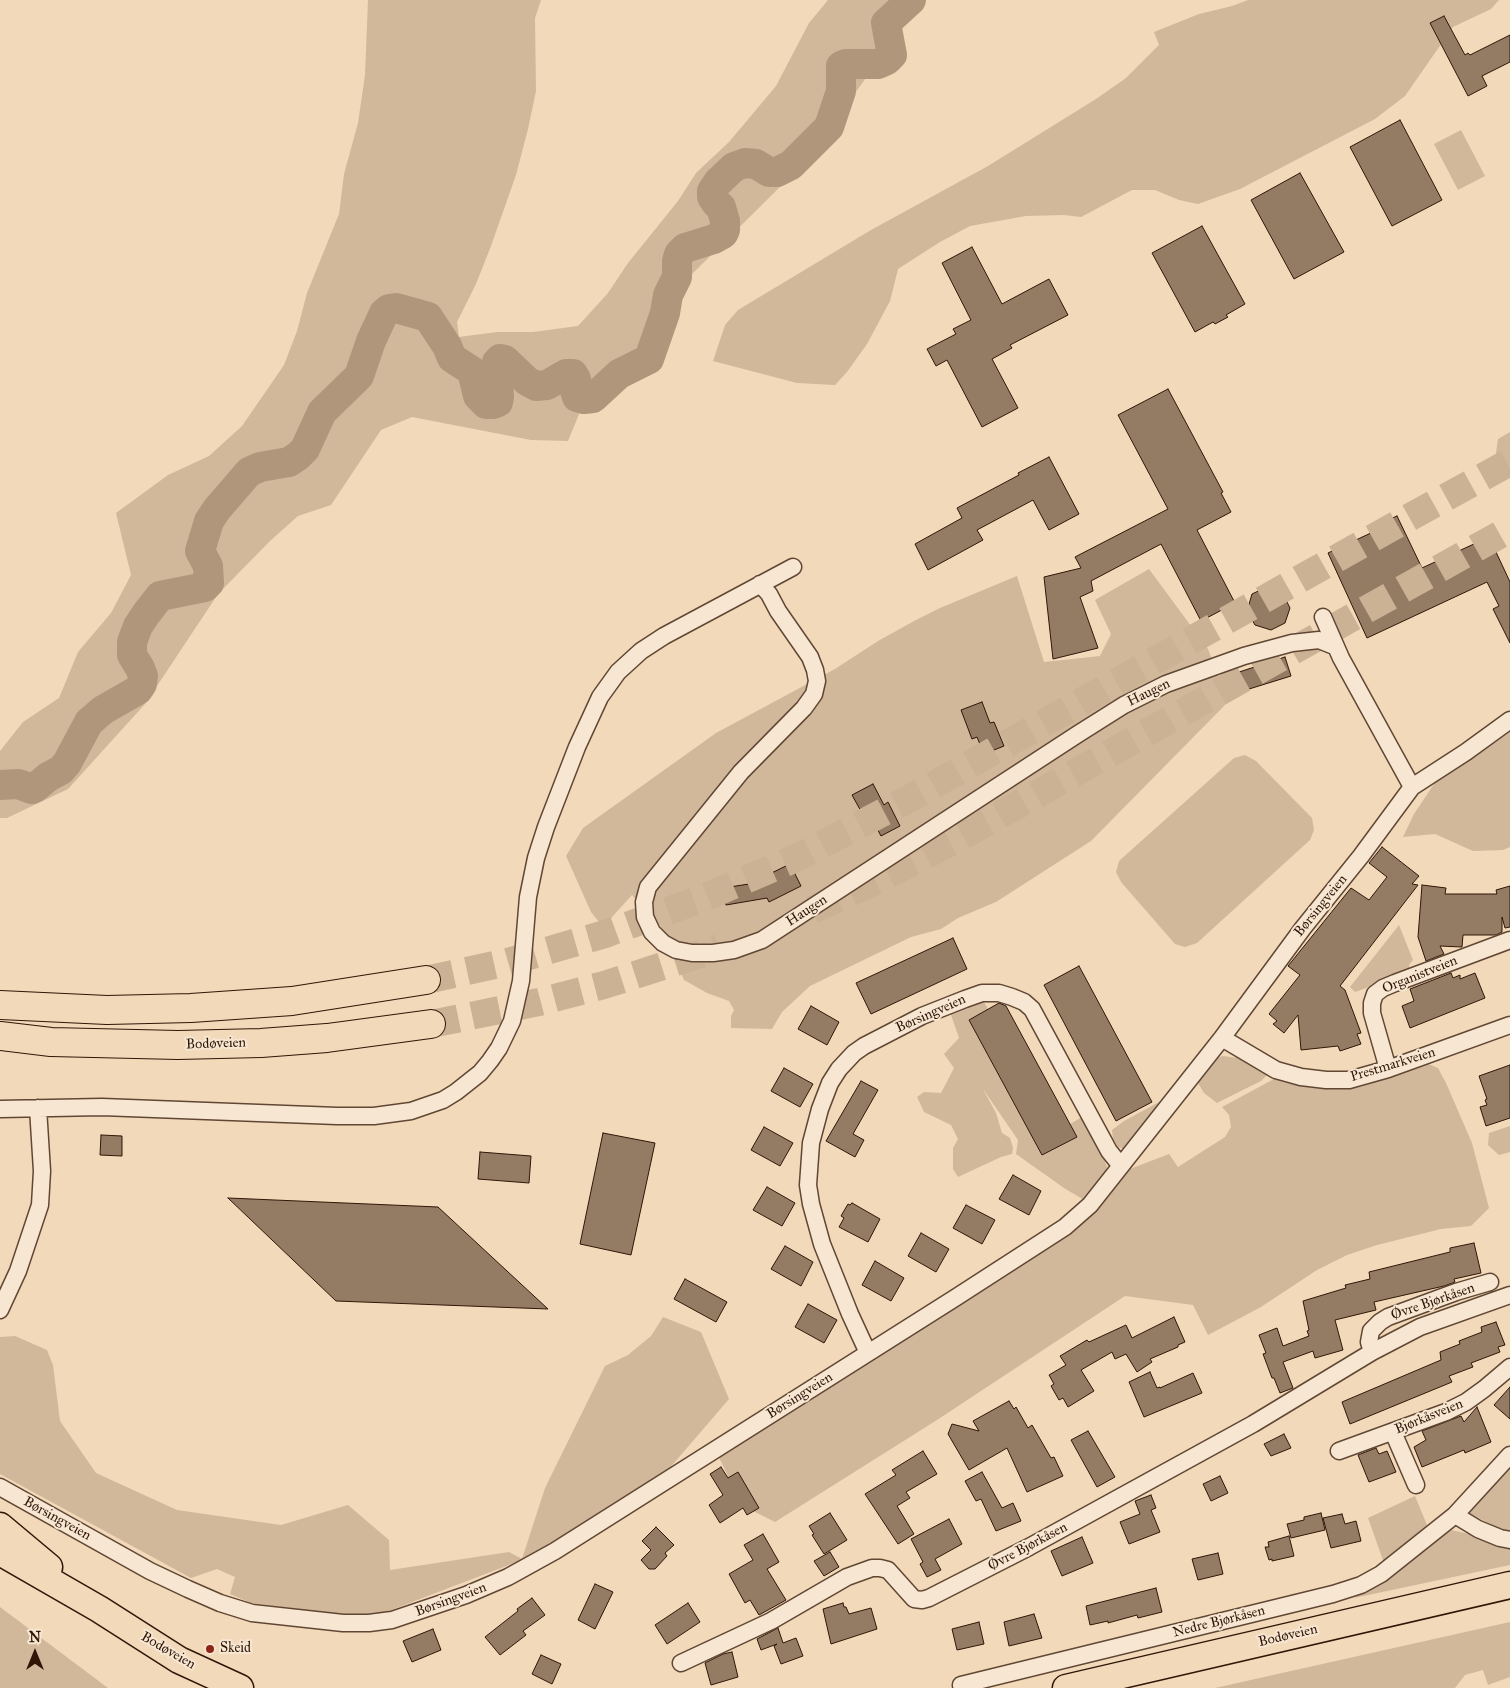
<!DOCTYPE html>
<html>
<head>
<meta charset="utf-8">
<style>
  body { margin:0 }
  #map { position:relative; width:1510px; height:1688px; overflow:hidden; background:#f2d9b9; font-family:"IM FELL Great Primer",serif }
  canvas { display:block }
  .north { position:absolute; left:10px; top:1628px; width:50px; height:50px; -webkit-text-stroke:4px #f7e6d2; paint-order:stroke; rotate:0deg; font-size:14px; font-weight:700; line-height:20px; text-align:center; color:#2f1607 }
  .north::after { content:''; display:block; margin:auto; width:18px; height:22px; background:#2f1607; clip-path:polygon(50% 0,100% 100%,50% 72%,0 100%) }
</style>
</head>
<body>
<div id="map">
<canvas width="1510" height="1688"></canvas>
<div class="north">N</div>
</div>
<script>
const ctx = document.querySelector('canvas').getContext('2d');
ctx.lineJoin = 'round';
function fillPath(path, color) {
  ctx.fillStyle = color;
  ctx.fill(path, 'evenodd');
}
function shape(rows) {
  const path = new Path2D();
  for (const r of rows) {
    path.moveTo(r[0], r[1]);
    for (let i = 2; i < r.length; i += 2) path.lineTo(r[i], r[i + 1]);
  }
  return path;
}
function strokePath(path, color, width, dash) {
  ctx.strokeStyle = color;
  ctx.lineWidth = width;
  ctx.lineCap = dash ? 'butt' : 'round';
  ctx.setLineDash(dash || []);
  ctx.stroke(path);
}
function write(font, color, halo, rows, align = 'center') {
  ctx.font = font + ' "IM FELL Great Primer",serif';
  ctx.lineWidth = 4;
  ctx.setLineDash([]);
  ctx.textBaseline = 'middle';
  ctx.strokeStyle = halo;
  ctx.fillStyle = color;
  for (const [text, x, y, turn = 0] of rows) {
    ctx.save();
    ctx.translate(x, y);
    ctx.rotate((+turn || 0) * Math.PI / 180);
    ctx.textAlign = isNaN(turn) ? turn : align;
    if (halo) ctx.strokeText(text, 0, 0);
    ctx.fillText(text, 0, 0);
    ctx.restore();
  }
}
fillPath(shape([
  [368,0,541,0,535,18,536,91,528,129,516,175,491,246,476,284,457,322,459,337,497,332,533,332,578,326,608,293,628,263,678,201,696,173,729,142,776,86,809,23,828,0,909,0,888,42,868,75,840,114,781,186,689,277,639,354,612,373,584,402,568,441,531,440,412,417,381,430,331,505,298,516,270,541,218,594,145,704,68,789,7,818,0,818,0,751,23,722,59,698,78,652,111,613,131,575,116,513,168,475,209,456,242,426,284,365,297,331,307,293,339,214,344,174,358,123,365,75],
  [1248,0,1499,0,1491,9,1453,27,1405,96,1375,119,1240,189,1198,204,1179,200,1155,190,1132,190,1081,217,1064,215,1026,216,970,226,940,242,898,269,890,301,867,344,847,372,835,385,797,383,713,361,725,325,738,310,871,230,988,166,1096,99,1126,78,1159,45,1154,32,1199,14,1232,6],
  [1461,130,1485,176,1458,190,1434,144],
  [1510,432,1510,471,1494,466,1498,439],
  [1149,569,1208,649,1228,702,1091,841,996,902,958,918,941,929,911,937,810,986,782,1012,772,1029,731,1028,731,1016,734,1010,729,1001,707,993,684,980,661,927,632,895,603,927,591,912,566,856,583,828,716,733,835,669,878,641,916,620,940,608,1017,576,1044,662,1100,656,1111,634,1095,600],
  [1510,726,1510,847,1503,850,1473,851,1435,834,1403,837,1414,814,1436,781],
  [1245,755,1256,761,1312,818,1314,830,1310,840,1197,943,1185,947,1175,944,1121,882,1116,872,1119,861,1234,758],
  [1399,925,1413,960,1409,965,1411,972,1355,992,1350,987],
  [981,997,988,1009,969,1020,1042,1155,1077,1137,1070,1124,1084,1116,1100,1148,1107,1167,1106,1176,1084,1200,1064,1188,1016,1154,1018,1140,983,1089,996,1113,1002,1133,1010,1138,1013,1148,1012,1154,1001,1157,958,1177,953,1169,953,1148,958,1139,951,1125,924,1112,917,1097,924,1092,941,1093,954,1068,944,1054,959,1038,950,1012],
  [1223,1056,1238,1058,1267,1075,1261,1081,1217,1103,1204,1093,1198,1083,1199,1075,1213,1059],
  [1426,1063,1438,1068,1446,1083,1472,1143,1489,1208,1471,1226,1441,1229,1377,1245,1347,1255,1317,1270,1261,1307,1208,1335,1193,1305,1125,1296,937,1420,775,1522,749,1509,733,1487,718,1455,934,1321,1076,1228,1095,1213,1130,1169,1169,1154,1178,1167,1225,1137,1231,1127,1229,1115,1222,1107,1274,1079,1286,1083,1323,1088,1360,1087],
  [1161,1101,1129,1146,1124,1149,1118,1147,1113,1138,1112,1130,1124,1121],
  [1510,1126,1510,1152,1499,1155,1488,1145,1489,1133],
  [663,1317,701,1332,729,1399,668,1470,632,1495,522,1560,386,1612,354,1616,251,1603,230,1594,235,1577,217,1569,191,1578,0,1474,0,1337,15,1336,47,1350,53,1365,60,1421,96,1473,177,1510,281,1525,348,1505,389,1540,390,1570,509,1552,522,1559,545,1488,605,1366,628,1355,651,1336],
  [1510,1461,1510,1534,1465,1511],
  [1415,1496,1427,1525,1384,1563,1368,1518],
  [1451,1530,1510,1543,1510,1565,1354,1598],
  [0,1607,108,1688,0,1688],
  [1510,1622,1510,1677,1488,1685,1483,1670,1465,1675,1455,1688,1215,1688]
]), '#d1b89b');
strokePath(shape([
  [0,785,18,784,32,789,36,787,48,777,61,770,67,763,89,722,103,710,138,690,142,684,143,676,140,668,132,655,132,642,138,626,146,614,160,596,205,587,209,583,208,566,200,551,209,521,217,509,249,472,260,467,289,462,298,456,305,449,322,412,359,376,371,341,384,313,389,309,396,308,428,317,447,346,452,358,472,371,478,396,486,404,493,404,498,402,499,397,497,362,500,359,505,360,527,381,536,386,547,385,566,374,573,374,576,379,575,391,577,397,584,399,593,398,619,374,649,359,665,313,668,295,677,277,677,261,679,254,685,248,714,239,723,234,725,230,725,221,721,207,716,203,712,197,712,191,718,182,734,167,745,163,756,164,769,172,777,172,791,165,829,127,841,91,841,66,846,64,878,64,887,60,892,55,886,23,911,0]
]), '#b0977c', 30);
const building = shape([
  [1444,16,1465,55,1468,53,1470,55,1510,35,1510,62,1482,76,1487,86,1468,96,1430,23,1444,16],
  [1400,120,1442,200,1392,226,1350,147,1400,120],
  [1300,173,1344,252,1294,279,1251,200,1300,173],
  [1202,226,1245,304,1226,315,1228,317,1215,324,1213,322,1195,332,1152,253,1202,226],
  [972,247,1002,304,1049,279,1068,315,1010,345,1012,348,992,359,1018,408,982,427,947,360,936,366,927,349,956,334,953,329,971,320,942,263,972,247],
  [1168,389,1223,492,1221,493,1231,512,1197,530,1235,603,1201,621,1161,544,1091,581,1093,591,1080,597,1098,648,1053,659,1044,577,1081,568,1075,557,1168,509,1118,415,1168,389],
  [1049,457,1079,514,1049,530,1033,500,977,530,983,540,928,570,915,544,962,518,957,508,1019,475,1018,473,1049,457],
  [1397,516,1422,568,1489,537,1510,582,1510,643,1493,609,1499,606,1487,582,1367,638,1328,553,1373,532,1371,528,1397,516],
  [1267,587,1282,592,1290,608,1285,623,1271,630,1255,625,1247,611,1252,594,1267,587],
  [1285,657,1291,676,1233,694,1227,676,1285,657],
  [982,702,990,723,994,722,1004,746,984,754,977,737,972,739,961,710,982,702],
  [873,784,884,805,888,802,900,826,881,836,872,819,867,822,852,795,873,784],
  [1382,847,1419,876,1412,884,1418,885,1340,986,1345,990,1361,1033,1357,1034,1361,1044,1340,1051,1338,1046,1301,1050,1298,1015,1284,1033,1273,1024,1277,1021,1269,1014,1300,975,1288,966,1351,888,1369,900,1387,877,1369,863,1382,847],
  [790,864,801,886,769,902,767,898,726,905,723,888,749,884,790,864],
  [1422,885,1446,888,1445,894,1497,894,1496,890,1510,886,1510,927,1505,928,1502,917,1502,932,1496,935,1463,935,1462,947,1440,946,1444,954,1426,961,1418,937,1422,885],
  [953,938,967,969,871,1014,856,983,953,938],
  [1079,966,1152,1102,1116,1121,1044,985,1079,966],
  [1451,973,1453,978,1460,975,1460,979,1475,973,1485,998,1410,1028,1402,1006,1414,1001,1410,989,1451,973],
  [999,1003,1006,1006,1077,1137,1042,1155,969,1020,999,1003],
  [811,1006,839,1022,827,1045,798,1029,811,1006],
  [1510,1065,1510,1118,1486,1126,1480,1107,1487,1105,1485,1100,1487,1099,1479,1076,1510,1065],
  [784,1068,813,1084,800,1107,771,1091,784,1068],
  [861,1081,878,1090,853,1134,864,1140,855,1157,826,1141,861,1081],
  [764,1127,793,1143,780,1166,751,1150,764,1127],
  [603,1133,655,1143,631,1255,580,1244,603,1133],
  [101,1135,122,1136,122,1156,100,1155,101,1135],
  [480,1152,531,1156,529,1183,478,1179,480,1152],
  [1013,1175,1041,1191,1029,1215,999,1199,1013,1175],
  [767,1187,795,1203,782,1226,753,1210,767,1187],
  [228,1198,438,1207,548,1309,336,1301,228,1198],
  [852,1203,880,1219,868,1242,839,1227,844,1218,841,1216,848,1204,850,1205,852,1203],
  [966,1205,995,1220,982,1244,953,1228,966,1205],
  [921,1233,949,1249,936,1272,908,1256,921,1233],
  [1474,1243,1481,1273,1454,1279,1455,1282,1444,1286,1374,1302,1376,1310,1335,1320,1343,1350,1315,1358,1313,1351,1283,1362,1293,1388,1280,1393,1274,1378,1272,1378,1263,1354,1266,1353,1259,1335,1277,1328,1283,1346,1309,1336,1307,1331,1309,1330,1303,1301,1346,1288,1345,1285,1370,1279,1369,1272,1446,1253,1450,1252,1450,1248,1474,1243],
  [785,1246,813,1262,801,1286,771,1269,785,1246],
  [875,1261,904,1278,891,1301,862,1285,875,1261],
  [685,1279,727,1302,716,1322,674,1299,685,1279],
  [808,1304,837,1320,824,1343,795,1327,808,1304],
  [1174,1317,1185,1342,1178,1345,1178,1347,1150,1359,1152,1362,1137,1372,1126,1354,1115,1359,1112,1352,1081,1370,1094,1391,1068,1407,1063,1398,1059,1400,1051,1386,1054,1384,1049,1375,1066,1365,1060,1356,1087,1340,1089,1342,1126,1325,1132,1338,1174,1317],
  [1496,1322,1505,1345,1498,1347,1500,1352,1471,1363,1473,1367,1449,1376,1452,1382,1350,1424,1342,1402,1441,1360,1440,1352,1460,1344,1459,1341,1482,1332,1481,1327,1496,1322],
  [1150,1372,1157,1388,1160,1387,1160,1388,1193,1373,1202,1393,1144,1417,1129,1382,1150,1372],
  [1510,1387,1510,1419,1494,1405,1510,1387],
  [1009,1401,1014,1409,1016,1407,1028,1428,1032,1425,1051,1458,1054,1457,1063,1476,1027,1492,1007,1448,969,1470,948,1434,952,1424,979,1431,973,1421,1009,1401],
  [1477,1407,1491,1442,1465,1453,1464,1450,1422,1467,1414,1447,1426,1440,1422,1431,1461,1416,1464,1422,1477,1407],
  [1088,1431,1115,1477,1097,1487,1071,1440,1088,1431],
  [1284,1434,1291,1448,1271,1456,1264,1444,1284,1434],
  [1376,1448,1379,1454,1387,1451,1396,1472,1369,1482,1358,1455,1376,1448],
  [923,1451,937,1474,906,1492,910,1498,897,1506,914,1534,898,1544,865,1494,896,1475,892,1470,923,1451],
  [721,1467,728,1478,738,1472,759,1508,747,1515,743,1508,720,1523,709,1505,723,1495,710,1474,721,1467],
  [982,1472,1002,1508,1013,1503,1021,1521,996,1531,981,1499,976,1501,965,1481,982,1472],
  [1220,1476,1228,1493,1211,1501,1203,1484,1220,1476],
  [1151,1495,1156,1508,1151,1510,1160,1532,1129,1544,1120,1522,1140,1514,1135,1501,1151,1495],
  [830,1513,847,1540,824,1554,812,1535,814,1534,809,1526,830,1513],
  [1321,1513,1325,1530,1291,1538,1287,1524,1304,1520,1304,1517,1321,1513],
  [1342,1514,1345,1524,1356,1521,1361,1541,1331,1548,1323,1518,1342,1514],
  [949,1519,962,1544,935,1559,941,1570,927,1577,920,1564,923,1562,911,1539,949,1519],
  [656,1527,674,1545,665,1553,667,1556,655,1569,649,1569,641,1560,651,1550,642,1541,656,1527],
  [763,1534,779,1562,767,1569,786,1600,759,1615,750,1600,745,1603,729,1574,753,1560,744,1545,763,1534],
  [1289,1536,1294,1556,1272,1561,1272,1559,1269,1560,1265,1547,1269,1547,1268,1542,1289,1536],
  [1082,1537,1093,1563,1062,1576,1051,1551,1082,1537],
  [830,1552,839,1567,824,1576,814,1561,830,1552],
  [1218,1553,1223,1574,1198,1580,1192,1559,1218,1553],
  [595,1584,613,1592,595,1629,578,1620,595,1584],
  [1156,1588,1162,1612,1138,1618,1137,1615,1108,1623,1108,1621,1090,1625,1086,1606,1156,1588],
  [532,1598,545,1615,523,1631,526,1635,500,1655,485,1637,518,1611,517,1609,532,1598],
  [688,1603,700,1622,667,1644,655,1625,688,1603],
  [843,1603,844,1607,846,1607,849,1614,871,1608,877,1629,831,1644,823,1609,843,1603],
  [1034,1614,1042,1638,1009,1646,1004,1622,1034,1614],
  [979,1622,984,1644,957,1650,952,1629,979,1622],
  [778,1628,783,1643,796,1638,803,1656,781,1664,774,1646,777,1644,761,1650,757,1639,778,1628],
  [433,1629,441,1650,412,1662,403,1641,433,1629],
  [732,1652,738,1677,711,1685,705,1663,723,1654,732,1652],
  [541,1655,561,1664,552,1684,532,1674,541,1655]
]);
fillPath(building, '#947b64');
strokePath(building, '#2f1607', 1);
strokePath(shape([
  [812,910,878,880,955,840,1510,529],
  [426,980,508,962,605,934,701,899,794,859,905,801,1412,516,1510,462],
  [431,1024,539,1002,604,985,719,948]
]), '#cbb295', 28, [28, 14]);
const minor = shape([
  [760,584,769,594,778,611,810,657,815,670,817,681,814,694,804,708,741,772,648,887,644,902,645,917,652,932,663,943,676,950,692,953,713,953,734,950,762,940,1078,734,1124,705,1166,684,1244,656,1292,643,1319,640,1334,646],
  [1323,617,1341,658,1412,787],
  [1222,1038,1276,1070,1301,1077,1326,1080,1349,1080,1388,1069,1510,1025],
  [1388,1069,1372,1013,1372,1003,1375,994,1383,988,1395,983,1510,940],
  [0,1109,102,1107,337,1116,374,1116,411,1111,443,1100,456,1092,480,1073,490,1061,499,1048,512,1021,521,981,528,897,536,858,546,827,577,747,600,697,618,672,641,651,664,636,793,567],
  [0,1310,18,1271,40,1205,42,1171,38,1108],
  [1372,1352,1369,1342,1371,1331,1380,1322,1388,1317,1456,1292,1490,1282],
  [868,1353,850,1314,822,1244,811,1204,808,1185,811,1143,820,1109,830,1083,839,1069,854,1053,864,1046,922,1016,965,999,982,993,999,993,1012,997,1024,1002,1032,1009,1109,1151,1121,1166],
  [1393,1432,1416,1485],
  [1339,1451,1446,1412,1466,1402,1484,1389,1510,1367],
  [0,1487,150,1571,188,1589,220,1603,252,1613,343,1623,369,1623,392,1620,466,1595,508,1577,555,1551,955,1298,1065,1227,1090,1205,1222,1038,1303,928,1361,856,1412,787,1466,752,1510,720],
  [1455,1515,1478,1529,1500,1538,1510,1540],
  [681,1663,771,1621,847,1577,872,1568,880,1568,888,1570,914,1599,922,1600,929,1598,1029,1547,1253,1424,1372,1352,1420,1327,1510,1295],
  [961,1685,1333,1594,1361,1585,1381,1574,1455,1515,1510,1455]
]);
const primary = shape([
  [0,1526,49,1567],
  [0,1552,99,1609,179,1660,240,1688],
  [1066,1688,1510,1585]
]);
const trunk = shape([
  [0,1005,107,1010,191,1008,292,1001,426,980],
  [0,1036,51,1042,178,1045,261,1043,327,1038,431,1024]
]);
strokePath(minor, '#604734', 19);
strokePath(primary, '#2f1607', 29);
strokePath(trunk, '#2f1607', 30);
strokePath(minor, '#f7e6d2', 16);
strokePath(primary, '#f2d9b9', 26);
strokePath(trunk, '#f2d9b9', 28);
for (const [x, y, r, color] of [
  [210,1649,5,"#8f2418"]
]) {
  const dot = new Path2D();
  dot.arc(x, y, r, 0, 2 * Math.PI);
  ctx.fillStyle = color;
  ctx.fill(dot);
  strokePath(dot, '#f7e6d2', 2);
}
write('14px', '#2f1607', '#f7e6d2', [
  ["Haugen",1149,693,-26],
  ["Børsingveien",1321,906,-51],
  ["Haugen",807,911,-33],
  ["Organistveien",1420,975,-22],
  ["Børsingveien",931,1014,-24],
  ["Bodøveien",216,1044,-2],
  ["Prestmarkveien",1393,1065,-17],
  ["Øvre Bjørkåsen",1433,1302,-19],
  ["Børsingveien",800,1396,-32],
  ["Bjørkåsveien",1429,1417,-22],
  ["Børsingveien",57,1519,29],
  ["Øvre Bjørkåsen",1028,1547,-28],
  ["Børsingveien",451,1600,-20],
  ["Nedre Bjørkåsen",1219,1622,-14],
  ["Bodøveien",1288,1636,-13],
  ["Bodøveien",168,1651,30]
]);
write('14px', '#2f1607', '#f7e6d2', [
  ["Skeid",220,1649]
], 'left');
</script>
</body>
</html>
